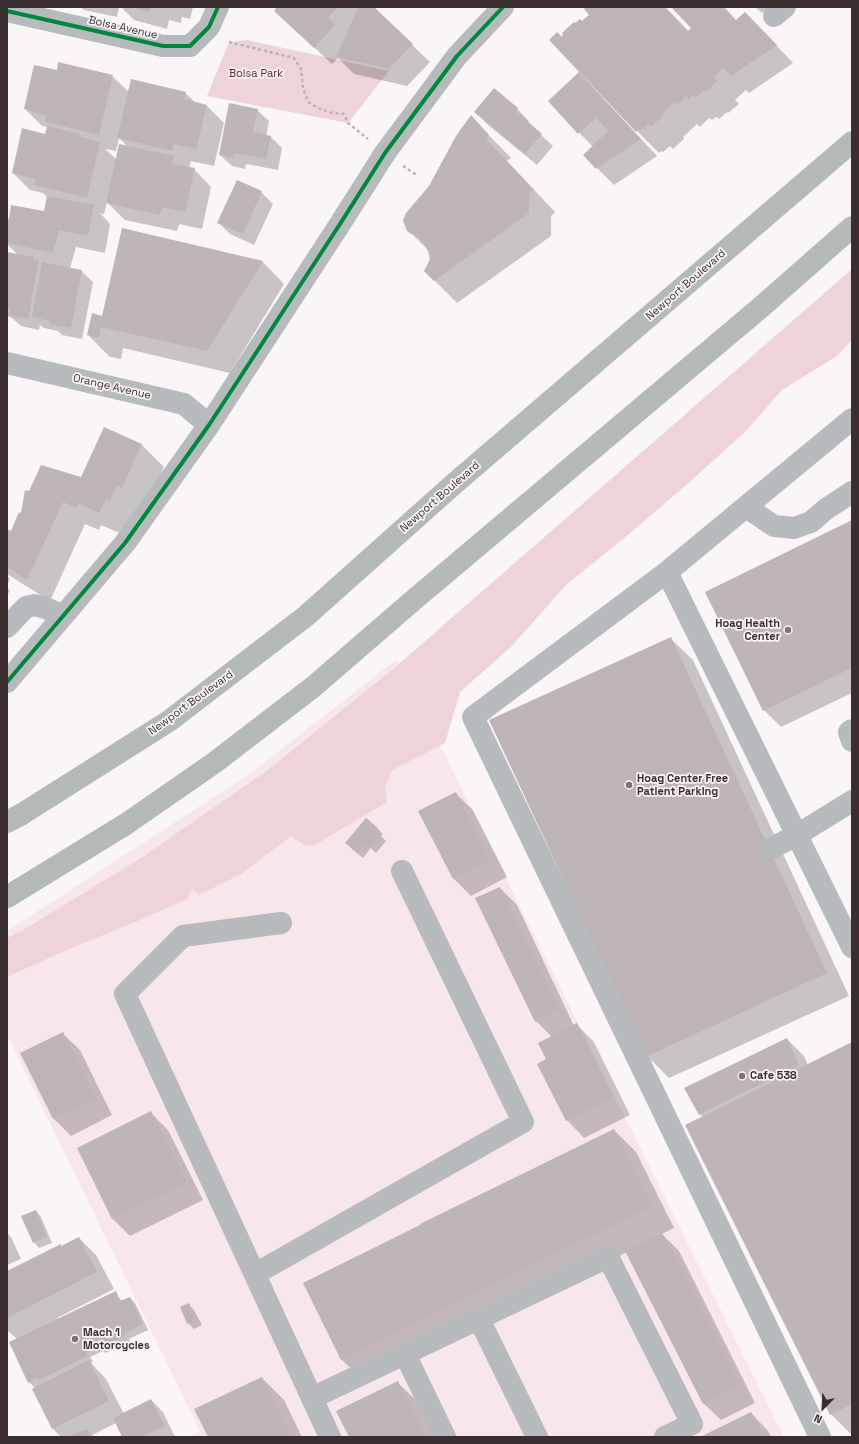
<!DOCTYPE html>
<html>
<head>
<meta charset="utf-8">
<style>
  body { margin:0 }
  #map { position:relative; width:859px; height:1444px; overflow:hidden; background:#faf5f6; font-family:"Space Grotesk",sans-serif }
  canvas { display:block }
  .frame { position:absolute; inset:0; border:8px solid #3a2e31; pointer-events:none }
  .north { position:absolute; left:803px; top:1388px; width:40px; height:40px; -webkit-text-stroke:3px #fbf4f5; paint-order:stroke; rotate:204deg; font-size:11px; font-weight:700; line-height:16px; text-align:center; color:#3a2e31 }
  .north::after { content:''; display:block; margin:auto; width:14px; height:18px; background:#3a2e31; clip-path:polygon(50% 0,100% 100%,50% 72%,0 100%) }
</style>
</head>
<body>
<div id="map">
<canvas width="859" height="1444"></canvas>
<div class="frame"></div>
<div class="north">N</div>
</div>
<script>
const ctx = document.querySelector('canvas').getContext('2d');
ctx.lineJoin = 'round';
function fillPath(path, color) {
  ctx.fillStyle = color;
  ctx.fill(path, 'evenodd');
}
function shape(rows) {
  const path = new Path2D();
  for (const r of rows) {
    path.moveTo(r[0], r[1]);
    for (let i = 2; i < r.length; i += 2) path.lineTo(r[i], r[i + 1]);
  }
  return path;
}
function strokePath(path, color, width, dash) {
  ctx.strokeStyle = color;
  ctx.lineWidth = width;
  ctx.lineCap = dash ? 'butt' : 'round';
  ctx.setLineDash(dash || []);
  ctx.stroke(path);
}
function write(font, color, halo, rows, align = 'center') {
  ctx.font = font + ' "Space Grotesk",sans-serif';
  ctx.lineWidth = 3.5;
  ctx.setLineDash([]);
  ctx.textBaseline = 'middle';
  ctx.strokeStyle = halo;
  ctx.fillStyle = color;
  for (const [text, x, y, turn = 0] of rows) {
    ctx.save();
    ctx.translate(x, y);
    ctx.rotate((+turn || 0) * Math.PI / 180);
    ctx.textAlign = isNaN(turn) ? turn : align;
    if (halo) ctx.strokeText(text, 0, 0);
    ctx.fillText(text, 0, 0);
    ctx.restore();
  }
}
fillPath(shape([
  [397,659,784,1437,190,1437,200,1431,7,1035,7,931,251,773]
]), '#f7e7ea');
fillPath(shape([
  [247,40,389,71,348,123,207,96,229,42],
  [852,269,852,340,837,356,782,390,746,431,692,480,634,530,566,585,511,647,460,692,445,743,392,770,385,787,387,802,313,846,304,845,291,836,241,874,199,895,192,889,187,899,140,920,69,949,7,977,7,938,23,930,138,860,268,770,393,669]
]), '#eed4d9');
fillPath(shape([
  [81,7,119,7,117,17,84,10],
  [121,7,193,7,190,19,182,17,181,23,169,20,167,29,134,20],
  [279,7,355,7,358,10,359,7,372,7,430,62,407,86,354,74,338,58,332,64,275,11],
  [587,7,665,7,689,32,693,28,672,7,723,7,736,21,762,30,793,63,749,93,746,90,735,100,739,104,728,113,727,112,719,119,716,117,712,120,709,118,700,127,697,124,683,137,684,139,673,149,670,146,663,152,661,151,659,153,637,131,562,38,591,15],
  [755,7,769,7,762,13],
  [57,71,112,76,129,92,185,93,196,103,207,106,224,123,214,166,191,161,189,168,194,169,211,187,202,229,179,224,177,231,125,220,107,202,104,214,100,213,110,224,105,253,76,247,70,268,81,271,93,282,82,339,62,335,58,331,44,328,40,325,39,330,21,326,12,318,7,316,7,253,18,255,7,244,7,219,10,220,45,212,48,198,43,193,30,190,13,173,46,135,48,127,42,126,25,109],
  [119,138,127,146,117,160,105,149,116,151],
  [596,91,657,156,614,185,597,168,593,147,549,101],
  [517,109,529,121,527,122,553,146,537,165,487,124,476,112],
  [257,110,269,121,266,136,270,136,282,148,278,170,246,164,245,169,232,166,220,155],
  [471,117,511,158,507,161,555,212,551,216,551,236,457,303,425,271,431,259,430,252,409,231,429,187],
  [261,192,273,204,254,245,230,234,219,223],
  [262,261,284,284,230,373,123,348,121,359,110,357,88,335,103,317],
  [142,445,164,467,144,510,122,534,101,525,99,530,85,524,50,601,7,574,7,530,11,532,22,514,29,493,81,478],
  [852,522,852,693,781,727,764,710],
  [7,576,10,579,7,585],
  [7,588,10,591,7,595],
  [670,638,693,660,849,996,669,1078,647,1056],
  [455,793,473,810,507,877,471,896,454,879],
  [377,828,383,834,381,836,386,841,376,853,371,848,363,858,352,849],
  [500,888,517,905,574,1026,577,1025,594,1042,630,1115,584,1138,567,1120,548,1060,552,1037,536,1021],
  [62,1033,80,1050,112,1115,71,1136,54,1119],
  [787,1039,804,1056,808,1065,852,1043,852,1435,831,1414,703,1117,700,1114],
  [151,1113,168,1130,203,1200,130,1236,113,1219,78,1149],
  [614,1130,636,1152,674,1228,662,1234,679,1251,755,1403,721,1420,703,1403,627,1252,364,1381,341,1359,304,1283],
  [36,1211,41,1217,52,1243,39,1248,34,1242],
  [7,1233,11,1237,21,1259,7,1265],
  [79,1238,96,1255,114,1289,57,1318,57,1320,115,1293,122,1301,130,1298,135,1303,148,1330,129,1339,130,1342,105,1353,103,1351,90,1357,93,1362,91,1363,106,1379,124,1414,151,1400,163,1412,175,1437,123,1437,116,1423,92,1435,95,1437,61,1437,53,1429,35,1388,29,1382,17,1339,7,1330,7,1272,60,1245,62,1247],
  [188,1304,194,1310,202,1325,194,1329,188,1323],
  [262,1378,284,1400,302,1437,209,1437],
  [397,1382,420,1404,436,1437,351,1437],
  [751,1413,768,1431,771,1437,702,1437]
]), '#0003');
fillPath(shape([
  [131,7,151,7,150,12],
  [277,7,338,7,328,18,335,25,314,48,274,11],
  [358,7,374,7,413,44,389,69,336,57],
  [586,7,665,7,688,31,691,28,671,7,724,7,736,20,745,12,777,45,731,76,723,68,714,77,717,81,706,92,704,90,696,98,693,95,689,99,686,96,677,105,674,102,661,115,663,116,651,127,648,124,640,131,638,129,636,132,549,40,557,32,562,37,563,35,562,33,574,22,575,23,580,19,582,21,589,15,584,9],
  [58,62,113,75,99,135,45,122,46,115,24,109,34,65,57,70],
  [579,72,641,139,596,169,583,155,608,131,596,118,578,134,548,101],
  [131,79,186,92,184,99,207,105,196,149,174,144,172,151,117,138],
  [494,88,518,108,516,111,542,134,525,154,474,112],
  [229,103,258,109,253,132,271,136,266,159,234,153,234,158,219,155],
  [471,115,489,135,486,139,534,190,529,193,529,213,434,281,424,271,430,259,428,251,424,244,419,238,408,232,406,229,403,220,406,213,429,186,456,136],
  [47,126,80,134,80,137,100,142,87,198,34,185,36,179,12,173,22,128,45,134],
  [119,144,174,156,172,164,195,168,185,212,162,207,160,215,106,203],
  [237,180,262,191,243,234,217,223],
  [47,196,94,205,88,236,59,230,53,253,7,243,7,218,9,219,11,205,44,211],
  [122,228,263,261,207,351,101,327,99,338,87,335,92,313,102,316],
  [7,252,34,257,33,259,39,261,28,319,9,315,10,309,7,308],
  [42,262,82,270,71,328,49,324,50,321,32,317],
  [104,427,142,444,122,488,117,486,110,501,106,499,99,513,79,503,77,508,63,502,27,580,7,567,7,529,11,531,19,512,21,513,25,490,29,491,41,465,81,477],
  [852,520,852,668,763,711,705,592],
  [671,637,827,973,646,1057,489,720],
  [456,792,490,860,453,879,418,811],
  [366,818,378,828,376,830,381,835,370,848,365,843,357,853,345,843],
  [500,887,559,1010,535,1022,475,898],
  [577,1023,614,1097,566,1121,537,1064,546,1059,538,1043],
  [63,1032,96,1098,53,1119,20,1053],
  [787,1038,799,1065,699,1115,684,1088],
  [852,1042,852,1404,830,1415,685,1125],
  [151,1111,187,1182,112,1219,77,1148],
  [614,1129,652,1206,458,1301,420,1224],
  [36,1210,47,1237,33,1243,21,1216],
  [420,1225,458,1302,341,1360,303,1283],
  [662,1233,739,1385,703,1404,625,1251],
  [79,1237,97,1272,7,1318,7,1271,61,1244,61,1246],
  [116,1291,120,1301,130,1297,143,1324,124,1334,125,1336,99,1348,98,1345,86,1351,88,1356,39,1380,37,1378,28,1383,9,1342],
  [189,1303,197,1319,187,1324,180,1307],
  [89,1360,109,1401,52,1429,32,1389],
  [262,1377,291,1437,208,1437,194,1409],
  [398,1381,426,1437,349,1437,336,1411],
  [151,1399,165,1426,142,1437,122,1437,113,1418],
  [751,1412,764,1437,700,1437],
  [88,1429,92,1437,68,1437,83,1430,84,1431]
]), '#bdb5b7');
strokePath(shape([
  [229,42,294,58,301,69,303,88,308,102,318,108,332,113,344,114,348,123,368,139],
  [403,166,418,176]
]), '#b3b4b5', 2.5, [3, 3]);
strokePath(shape([
  [7,11,163,46,190,46,209,27,218,7],
  [774,16,785,7],
  [7,363,184,404,209,425],
  [852,419,667,572,852,947],
  [746,507,774,526,794,528,811,522,826,509,852,492],
  [667,572,473,717,820,1437],
  [7,627,26,607,35,605,48,609,63,616],
  [7,682,125,543,209,425,340,224,385,153,457,56,503,7],
  [852,730,849,732,852,741],
  [770,849,797,835,852,801],
  [281,923,183,936,125,994,330,1437],
  [255,1274,523,1122,402,871],
  [479,1319,537,1437],
  [405,1354,445,1437],
  [312,1398,608,1257,692,1424,665,1437]
]), '#b7bbbd', 22);
strokePath(shape([
  [7,822,22,814,169,721,306,616,455,483,852,142],
  [7,897,126,824,214,763,313,687,416,598,760,308,852,227]
]), '#b4b9ba', 22);
strokePath(shape([
  [7,11,163,46,190,46,209,27,218,7],
  [7,682,125,543,209,425,340,224,385,153,457,56,503,7]
]), '#00873e', 4);
for (const [x, y, r, color] of [
  [788,630,4,"#7d7476"],
  [629,785,4,"#7d7476"],
  [742,1076,4,"#7d7476"],
  [75,1339,4,"#7d7476"]
]) {
  const dot = new Path2D();
  dot.arc(x, y, r, 0, 2 * Math.PI);
  ctx.fillStyle = color;
  ctx.fill(dot);
  strokePath(dot, '#fbf4f5', 1.5);
}
write('11px', '#3a2e31', '#fbf4f5', [
  ["Bolsa Avenue",123,28,13],
  ["Newport Boulevard",686,285,-41],
  ["Orange Avenue",112,387,13],
  ["Newport Boulevard",440,497,-41],
  ["Newport Boulevard",191,703,-36]
]);
write('11px', '#5d2435', '#fbf4f5', [
  ["Bolsa Park",256,74]
]);
write('bold 11px', '#3a2e31', '#fbf4f5', [
  ["Hoag Health",780,624,"right"],
  ["Center",780,637,"right"],
  ["Hoag Center Free",637,779],
  ["Patient Parking",637,792],
  ["Cafe 538",750,1076],
  ["Mach 1",83,1333],
  ["Motorcycles",83,1346]
], 'left');
</script>
</body>
</html>
